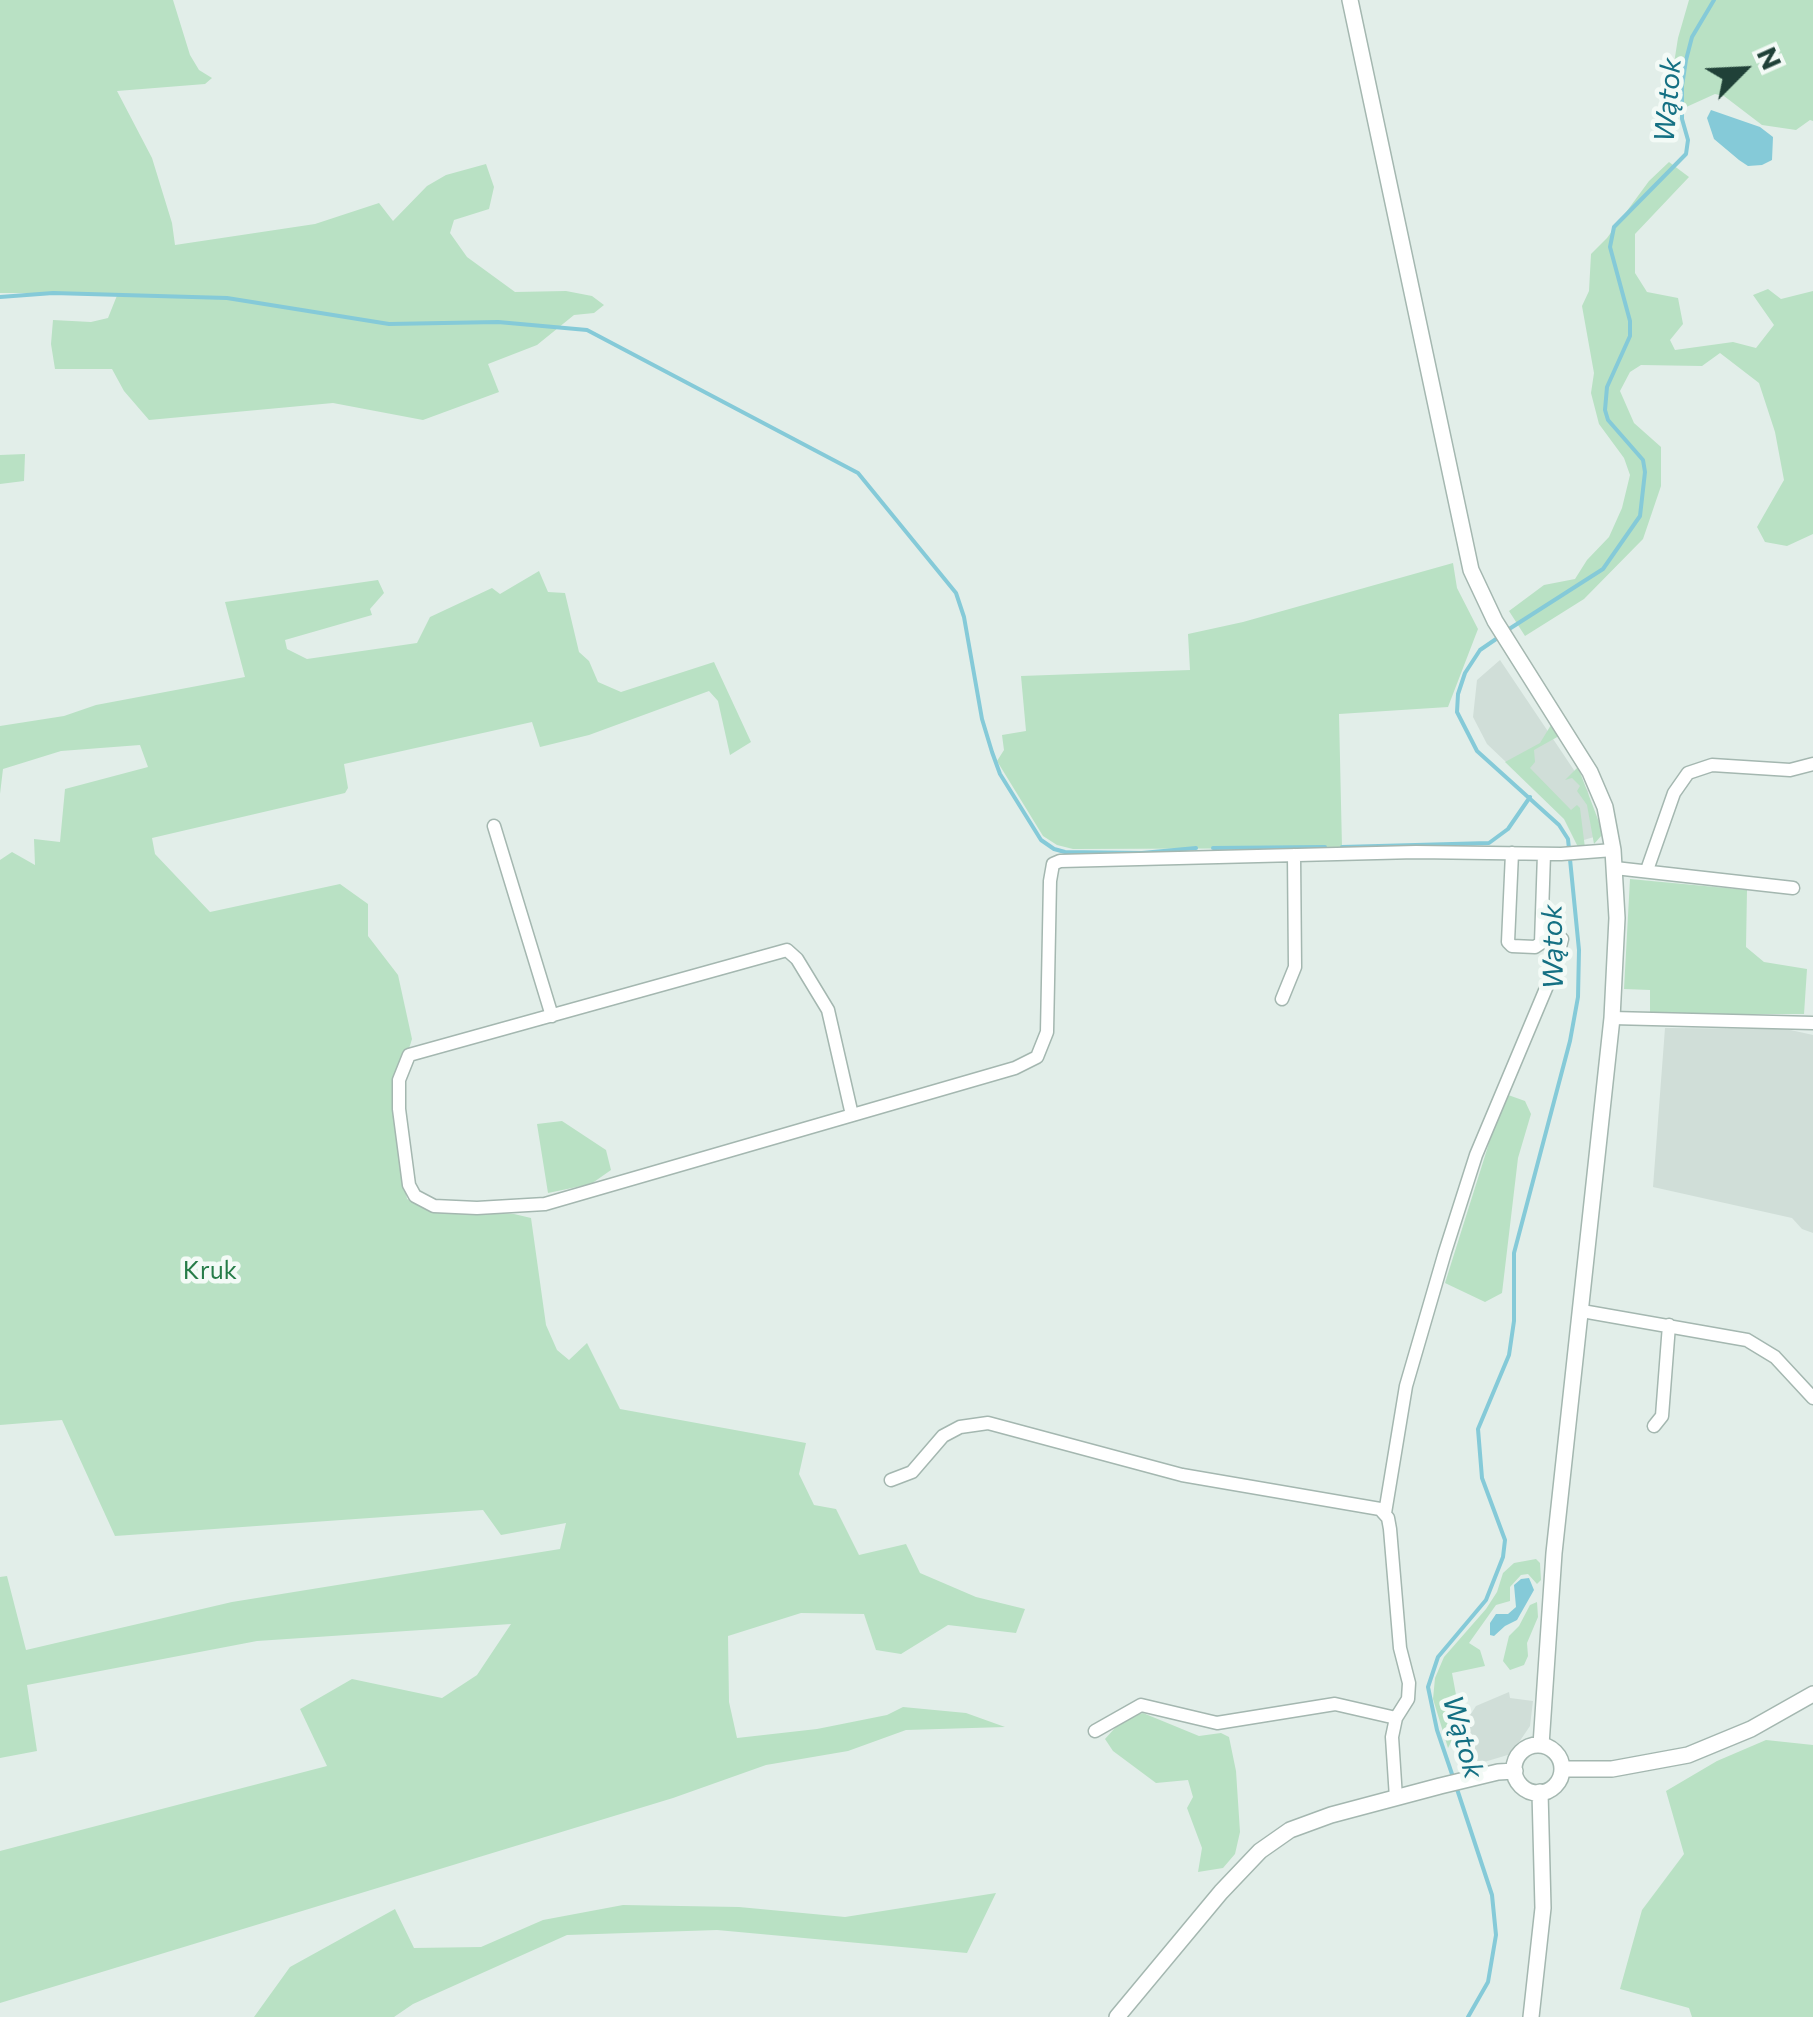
<!DOCTYPE html>
<html>
<head>
<meta charset="utf-8">
<style>
  body { margin:0 }
  #map { position:relative; width:1813px; height:2017px; overflow:hidden; background:#e2eee9; font-family:Commissioner,sans-serif }
  canvas { display:block }
  .north { position:absolute; left:1693px; top:20px; width:100px; height:100px; -webkit-text-stroke:8px #f3faf6; paint-order:stroke; rotate:66deg; font-size:28px; font-weight:700; line-height:40px; text-align:center; color:#204138 }
  .north::after { content:''; display:block; margin:auto; width:35px; height:45px; background:#204138; clip-path:polygon(50% 0,100% 100%,50% 72%,0 100%) }
</style>
</head>
<body>
<div id="map">
<canvas width="1813" height="2017"></canvas>
<div class="north">N</div>
</div>
<script>
const ctx = document.querySelector('canvas').getContext('2d');
ctx.lineJoin = 'round';
function fillPath(path, color) {
  ctx.fillStyle = color;
  ctx.fill(path, 'evenodd');
}
function shape(rows) {
  const path = new Path2D();
  for (const r of rows) {
    if (r.length === 3) {
      path.moveTo(r[0] + r[2], r[1]);
      path.arc(r[0], r[1], r[2], 0, 2 * Math.PI);
      continue;
    }
    path.moveTo(r[0], r[1]);
    for (let i = 2; i < r.length; i += 2) path.lineTo(r[i], r[i + 1]);
  }
  return path;
}
function strokePath(path, color, width, dash) {
  ctx.strokeStyle = color;
  ctx.lineWidth = width;
  ctx.lineCap = dash ? 'butt' : 'round';
  ctx.setLineDash(dash || []);
  ctx.stroke(path);
}
function write(font, color, halo, rows, align = 'center') {
  ctx.font = font + ' Commissioner,sans-serif';
  ctx.lineWidth = 9;
  ctx.setLineDash([]);
  ctx.textBaseline = 'middle';
  ctx.strokeStyle = halo;
  ctx.fillStyle = color;
  for (const [text, x, y, turn = 0] of rows) {
    ctx.save();
    ctx.translate(x, y);
    ctx.rotate((+turn || 0) * Math.PI / 180);
    ctx.textAlign = isNaN(turn) ? turn : align;
    if (halo) ctx.strokeText(text, 0, 0);
    ctx.fillText(text, 0, 0);
    ctx.restore();
  }
}
fillPath(shape([
  [1500,660,1588,791,1594,837,1577,842,1565,818,1487,744,1473,717,1477,680],
  [1665,1028,1786,1029,1813,1035,1813,1233,1802,1229,1792,1218,1653,1187],
  [1509,1692,1510,1698,1533,1701,1530,1726,1511,1754,1464,1768,1453,1741,1476,1706]
]), '#d0ded8');
fillPath(shape([
  [0,0,173,0,190,55,199,70,212,78,205,84,117,91,152,158,172,223,175,245,315,224,379,203,393,221,427,186,446,175,486,164,494,187,489,209,454,220,450,233,467,257,515,292,566,291,592,296,604,305,594,313,574,315,537,345,488,364,499,392,423,420,333,403,149,420,124,391,112,369,55,369,51,344,53,320,91,322,108,318,118,293,0,293],
  [1689,0,1813,0,1813,121,1810,120,1796,130,1762,125,1724,96,1715,94,1673,113,1669,95,1678,38],
  [1669,162,1689,177,1635,234,1635,273,1647,292,1678,298,1683,324,1670,340,1675,350,1733,342,1756,348,1774,325,1753,295,1768,289,1781,299,1813,291,1813,534,1787,546,1765,542,1757,527,1784,480,1775,432,1759,383,1720,353,1702,366,1641,365,1630,372,1620,391,1634,423,1661,447,1661,486,1643,539,1584,599,1525,636,1509,611,1544,585,1575,579,1587,560,1609,537,1622,508,1630,475,1624,458,1599,424,1591,393,1594,373,1582,306,1589,291,1591,254,1607,238,1649,181],
  [25,454,24,481,0,484,0,455],
  [1453,563,1457,588,1478,629,1448,707,1339,714,1342,848,1073,849,1057,845,1043,836,997,761,1004,750,1002,735,1026,731,1021,676,1190,670,1188,634,1243,622],
  [539,571,548,592,565,593,579,652,589,661,598,682,621,692,714,662,751,742,730,755,718,701,709,691,589,735,540,747,532,722,344,764,348,788,345,793,152,838,155,854,210,912,340,884,368,904,368,936,398,975,412,1039,393,1100,407,1199,426,1207,514,1214,531,1218,546,1325,557,1350,569,1360,587,1343,620,1409,806,1443,799,1474,814,1505,836,1509,859,1555,906,1544,920,1573,976,1597,1025,1609,1016,1633,948,1625,901,1654,876,1650,864,1614,801,1613,728,1636,729,1702,737,1738,817,1729,887,1715,903,1707,966,1713,1005,1727,906,1730,848,1751,766,1765,673,1798,0,2003,0,1851,327,1766,300,1709,352,1679,442,1698,477,1675,511,1624,257,1641,27,1685,37,1751,0,1758,0,1577,7,1576,26,1650,232,1602,560,1549,566,1523,501,1535,483,1510,115,1536,62,1420,0,1425,0,860,12,852,35,865,34,839,60,842,65,789,148,767,140,745,61,751,3,769,0,794,0,726,64,716,96,705,245,677,225,602,378,580,384,593,370,609,372,615,285,640,287,649,307,659,417,643,430,617,492,588,500,594],
  [1551,725,1559,736,1534,750,1535,762,1530,768,1571,810,1577,805,1580,808,1585,848,1579,849,1564,819,1505,762,1540,743],
  [1578,767,1602,830,1602,835,1594,844,1587,805,1577,791,1580,786,1572,778,1565,780],
  [1630,879,1747,890,1746,947,1764,962,1807,969,1804,1014,1650,1014,1650,990,1624,989],
  [1497,1091,1525,1101,1531,1114,1518,1158,1502,1293,1485,1302,1445,1283,1495,1124],
  [562,1121,606,1150,611,1170,591,1184,548,1193,537,1124],
  [1536,1559,1540,1563,1541,1580,1537,1584,1528,1574,1521,1575,1510,1587,1510,1601,1496,1605,1469,1643,1480,1650,1485,1666,1452,1673,1461,1722,1448,1748,1433,1699,1435,1678,1444,1657,1486,1609,1497,1592,1503,1573,1514,1563],
  [1537,1602,1538,1617,1527,1643,1528,1656,1524,1665,1510,1670,1503,1661,1509,1636,1519,1626,1530,1605],
  [1143,1713,1199,1736,1221,1733,1229,1737,1236,1771,1240,1832,1235,1854,1223,1868,1198,1872,1202,1848,1187,1808,1193,1797,1188,1780,1156,1783,1113,1751,1105,1739,1124,1718],
  [1766,1740,1813,1745,1813,2017,1692,2017,1689,2008,1620,1989,1642,1910,1684,1854,1666,1791,1717,1761],
  [996,1893,967,1953,717,1930,567,1935,413,2004,394,2017,254,2017,290,1967,395,1909,414,1948,481,1947,543,1920,623,1905,739,1907,845,1917]
]), '#b9e1c4');
fillPath(shape([
  [1711,110,1760,127,1773,137,1772,160,1762,165,1748,166,1739,160,1714,139,1707,118],
  [1529,1578,1534,1590,1517,1620,1505,1626,1494,1636,1490,1635,1490,1623,1496,1614,1508,1614,1516,1607,1514,1585,1521,1579]
]), '#85cad8');
strokePath(shape([
  [0,297,53,293,227,298,389,324,498,322,587,330,858,473,956,593,964,617,982,719,992,752,1000,774,1041,840,1054,849,1065,852,1142,853,1196,848],
  [1506,631,1603,569,1640,516,1645,472,1643,460,1608,420,1605,410,1607,387,1630,336,1630,321,1610,247,1614,227,1686,154,1688,140,1682,119,1682,86,1686,60,1692,37,1714,0],
  [1342,847,1489,843,1508,829,1530,797],
  [1213,848,1325,847],
  [1454,1780,1437,1730,1428,1687,1438,1657,1486,1600,1503,1557,1505,1540,1482,1478,1478,1429,1509,1355,1514,1321,1514,1253,1570,1041,1578,997,1579,950,1568,839,1559,825,1477,751,1457,712,1458,694,1465,673,1480,650,1499,637],
  [1457,1789,1492,1895,1496,1935,1488,1982,1468,2017]
]), '#85cad8', 4);
const minor = shape([
  [494,826,552,1016],
  [1512,853,1508,942,1512,946,1535,947,1541,943,1544,854],
  [1615,868,1793,888],
  [1647,870,1674,793,1688,773,1712,765,1790,770,1813,764],
  [1282,999,1295,967,1294,855],
  [1612,1018,1813,1023],
  [852,1115,828,1010,797,959,787,950,409,1055,399,1080,399,1109,409,1185,415,1196,434,1206,477,1208,545,1204,1015,1068,1037,1057,1047,1032,1050,881,1053,864,1060,861,1416,852,1561,854,1613,850],
  [1582,1311,1747,1340,1775,1357,1813,1398],
  [1654,1426,1662,1416,1669,1325],
  [891,1480,912,1472,943,1436,960,1427,988,1423,1182,1475,1380,1509,1388,1518,1390,1529,1400,1648,1409,1683,1408,1699,1396,1718,1392,1737,1396,1798],
  [1385,1513,1406,1386,1445,1252,1476,1155,1555,967,1562,939],
  [1095,1731,1141,1705,1217,1723,1335,1704,1396,1718]
]);
const tertiary = shape([
  [1350,0,1471,570,1495,621,1590,772,1605,807,1613,850,1617,918,1612,1018,1554,1553,1541,1745],
  [1538,1769,24],
  [1562,1769,1612,1769,1688,1755,1751,1729,1813,1694],
  [1117,2017,1221,1892,1260,1851,1290,1830,1331,1815,1440,1786,1498,1772,1515,1771],
  [1531,2017,1543,1908,1540,1792]
]);
strokePath(minor, '#a4b7b0', 15);
strokePath(tertiary, '#a4b7b0', 18);
strokePath(minor, '#fff', 12);
strokePath(tertiary, '#fff', 15);
write('25px', '#267c48', '#f3faf6', [
  ["Kruk",210,1271]
]);
write('italic 28px', '#147083', '#f3faf6', [
  ["Wątok",1668,100,-85],
  ["Wątok",1553,947,-91],
  ["Wątok",1463,1737,74]
]);
</script>
</body>
</html>
